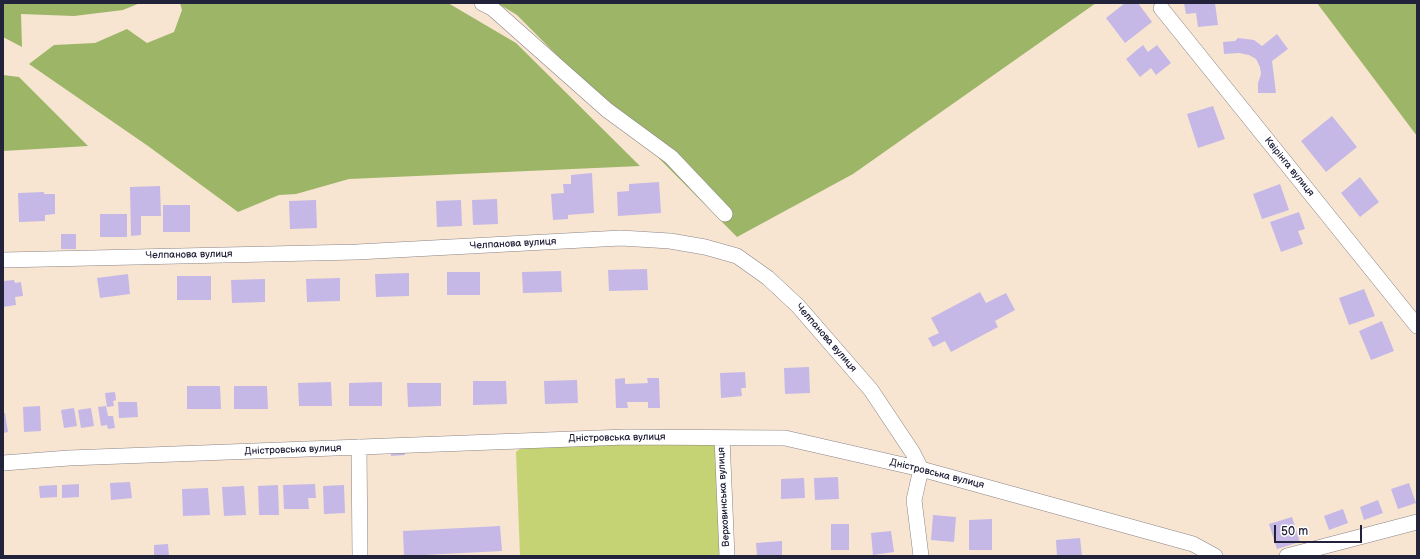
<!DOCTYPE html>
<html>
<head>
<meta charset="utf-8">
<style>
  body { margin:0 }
  #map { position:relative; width:1420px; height:559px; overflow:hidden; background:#f7e5d1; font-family:"Balsamiq Sans",sans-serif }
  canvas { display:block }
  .frame { position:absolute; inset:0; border:4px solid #22223b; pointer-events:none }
  .scale { position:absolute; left:1274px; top:525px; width:88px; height:18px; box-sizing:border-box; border:2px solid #22223b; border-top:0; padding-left:5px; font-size:12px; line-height:14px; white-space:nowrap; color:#22223b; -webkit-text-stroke:3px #fff; paint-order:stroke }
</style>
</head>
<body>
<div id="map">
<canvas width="1420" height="559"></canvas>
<div class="frame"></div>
<div class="scale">50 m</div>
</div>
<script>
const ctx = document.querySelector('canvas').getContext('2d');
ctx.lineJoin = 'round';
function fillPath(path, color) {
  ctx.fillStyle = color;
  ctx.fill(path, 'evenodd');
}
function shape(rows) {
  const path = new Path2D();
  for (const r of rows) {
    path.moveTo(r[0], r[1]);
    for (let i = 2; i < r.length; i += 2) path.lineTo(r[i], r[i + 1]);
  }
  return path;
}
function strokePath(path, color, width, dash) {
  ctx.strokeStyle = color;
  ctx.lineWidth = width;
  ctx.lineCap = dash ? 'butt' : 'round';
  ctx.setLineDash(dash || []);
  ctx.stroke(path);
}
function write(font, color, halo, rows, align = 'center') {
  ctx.font = font + ' "Balsamiq Sans",sans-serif';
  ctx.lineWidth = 3;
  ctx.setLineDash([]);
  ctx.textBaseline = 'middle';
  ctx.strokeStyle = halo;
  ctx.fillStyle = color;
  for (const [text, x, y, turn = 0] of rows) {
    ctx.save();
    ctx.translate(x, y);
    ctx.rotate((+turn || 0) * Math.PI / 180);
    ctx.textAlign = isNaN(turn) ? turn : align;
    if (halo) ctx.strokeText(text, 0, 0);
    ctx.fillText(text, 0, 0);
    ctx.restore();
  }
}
fillPath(shape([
  [627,442,715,443,720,556,520,556,516,452,522,447]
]), '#c6d374');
fillPath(shape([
  [3,3,140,3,123,10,74,16,21,14,22,47,3,37],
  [180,3,448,3,516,43,640,166,349,179,296,194,279,195,238,212,148,146,29,64,54,45,95,43,127,29,147,43,174,32,182,10],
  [497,3,1096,3,853,174,737,237,517,15],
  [1317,3,1417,3,1417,136],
  [3,75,19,77,88,146,3,151]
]), '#9cb566');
fillPath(shape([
  [1125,3,1138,3,1152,22,1125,43,1106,18],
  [1184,3,1215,3,1218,25,1198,27,1196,13,1186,14],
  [1277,34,1288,49,1272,61,1276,93,1258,93,1258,83,1261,74,1260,67,1256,59,1249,55,1239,53,1224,54,1223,42,1235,41,1238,38,1254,40,1262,46],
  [1143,45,1148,52,1157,45,1171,63,1156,75,1151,68,1140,77,1126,59],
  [1213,106,1225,139,1198,148,1187,114],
  [1332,116,1357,147,1326,172,1301,141],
  [592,173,594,213,568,215,568,219,553,220,551,194,564,193,563,184,571,184,571,175],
  [1360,177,1379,202,1360,217,1341,193],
  [659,182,661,213,618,216,617,192,629,191,629,184],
  [1280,184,1289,210,1262,219,1253,194],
  [160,186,161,216,141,216,141,235,131,236,130,187],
  [44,192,44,194,55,194,55,214,45,215,45,221,19,222,18,193],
  [497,199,498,224,473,225,472,200],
  [316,200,317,228,290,229,289,201],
  [461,200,462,226,437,227,436,201],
  [163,205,190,205,190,232,163,232],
  [1299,212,1305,229,1298,231,1303,244,1281,252,1270,222],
  [100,214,127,214,127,237,100,237],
  [61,234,76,234,76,249,61,249],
  [647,269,648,290,609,291,608,270],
  [561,271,562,292,523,293,522,272],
  [447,272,480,272,480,295,447,295],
  [409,273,409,296,376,297,375,274],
  [128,274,130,294,100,298,97,278],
  [177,276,211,276,211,300,177,300],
  [340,278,340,301,307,302,306,279],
  [265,279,265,302,232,303,231,280],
  [14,280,15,283,21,282,23,296,15,297,16,305,3,307,3,281],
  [1364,289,1375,316,1349,325,1339,298],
  [980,292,986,303,1006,293,1015,310,995,321,998,327,951,352,945,341,933,347,928,338,939,333,931,318],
  [1382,321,1394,351,1371,360,1359,331],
  [809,367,810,393,785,394,784,368],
  [745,372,746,388,741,388,742,396,721,398,720,373],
  [625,378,625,384,648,383,647,378,659,378,660,408,648,408,648,402,627,402,628,408,616,408,615,379],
  [577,380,578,403,545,404,544,381],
  [473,381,506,381,507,404,473,405],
  [331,382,332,406,299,406,298,383],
  [382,382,382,406,349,406,349,383],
  [407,383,441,383,441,406,408,407],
  [187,386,220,386,221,409,187,409],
  [234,386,267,386,268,409,234,409],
  [115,392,116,400,113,401,114,406,107,407,105,393],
  [118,402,137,402,138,417,119,418],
  [40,406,41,431,24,432,23,407],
  [106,406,108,416,113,416,115,428,108,429,107,425,101,426,98,407],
  [74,408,77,426,64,428,61,410],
  [91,408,94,426,81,428,78,410],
  [3,413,5,413,8,432,3,433],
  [404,449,405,455,391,456,391,450],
  [838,477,839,499,815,500,814,478],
  [804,478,805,498,781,499,781,479],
  [130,482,132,498,111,500,110,483],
  [1409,483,1416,503,1398,509,1391,489],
  [79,484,79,497,62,498,62,485],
  [315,484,316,498,308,498,309,509,284,509,283,485],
  [57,485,57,497,40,498,39,486],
  [278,485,279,515,259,515,258,486],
  [344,485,345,513,324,514,323,486],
  [244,486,246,515,224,516,222,487],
  [208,488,210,515,183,516,182,489],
  [1378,500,1383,513,1364,520,1360,507],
  [1343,509,1348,523,1329,530,1324,516],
  [933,515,956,517,954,542,931,540],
  [1292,517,1300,542,1277,549,1269,524],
  [992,519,992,550,969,550,969,520],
  [831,524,849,524,849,550,831,550],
  [500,526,502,551,404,556,403,531],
  [891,531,894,552,873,555,871,533],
  [1080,538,1082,556,1057,556,1056,540],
  [782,541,782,556,757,556,756,543],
  [168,544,169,556,154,556,154,545]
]), '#c5b8e7');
const minor = shape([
  [482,3,492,8,607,110,671,157,725,214],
  [1161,8,1417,326],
  [3,260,357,252,621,238,670,241,705,247,737,256,768,278,798,306,871,390,913,453,921,469,914,500,921,556],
  [722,438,727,556],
  [359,447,360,556],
  [3,463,69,458,626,437,785,438,921,469,1193,544,1215,556],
  [1287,556,1417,522]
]);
strokePath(minor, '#8c8486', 16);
strokePath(minor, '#fff', 15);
write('10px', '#22223b', '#fff', [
  ["Квірінга вулиця",1289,167,51],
  ["Челпанова вулиця",513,244,-3],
  ["Челпанова вулиця",189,255,-1],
  ["Челпанова вулиця",826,338,49],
  ["Дністровська вулиця",617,438,-1],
  ["Дністровська вулиця",293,450,-2],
  ["Дністровська вулиця",937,474,14],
  ["Верховинська вулиця",724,497,-93]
]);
</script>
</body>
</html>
